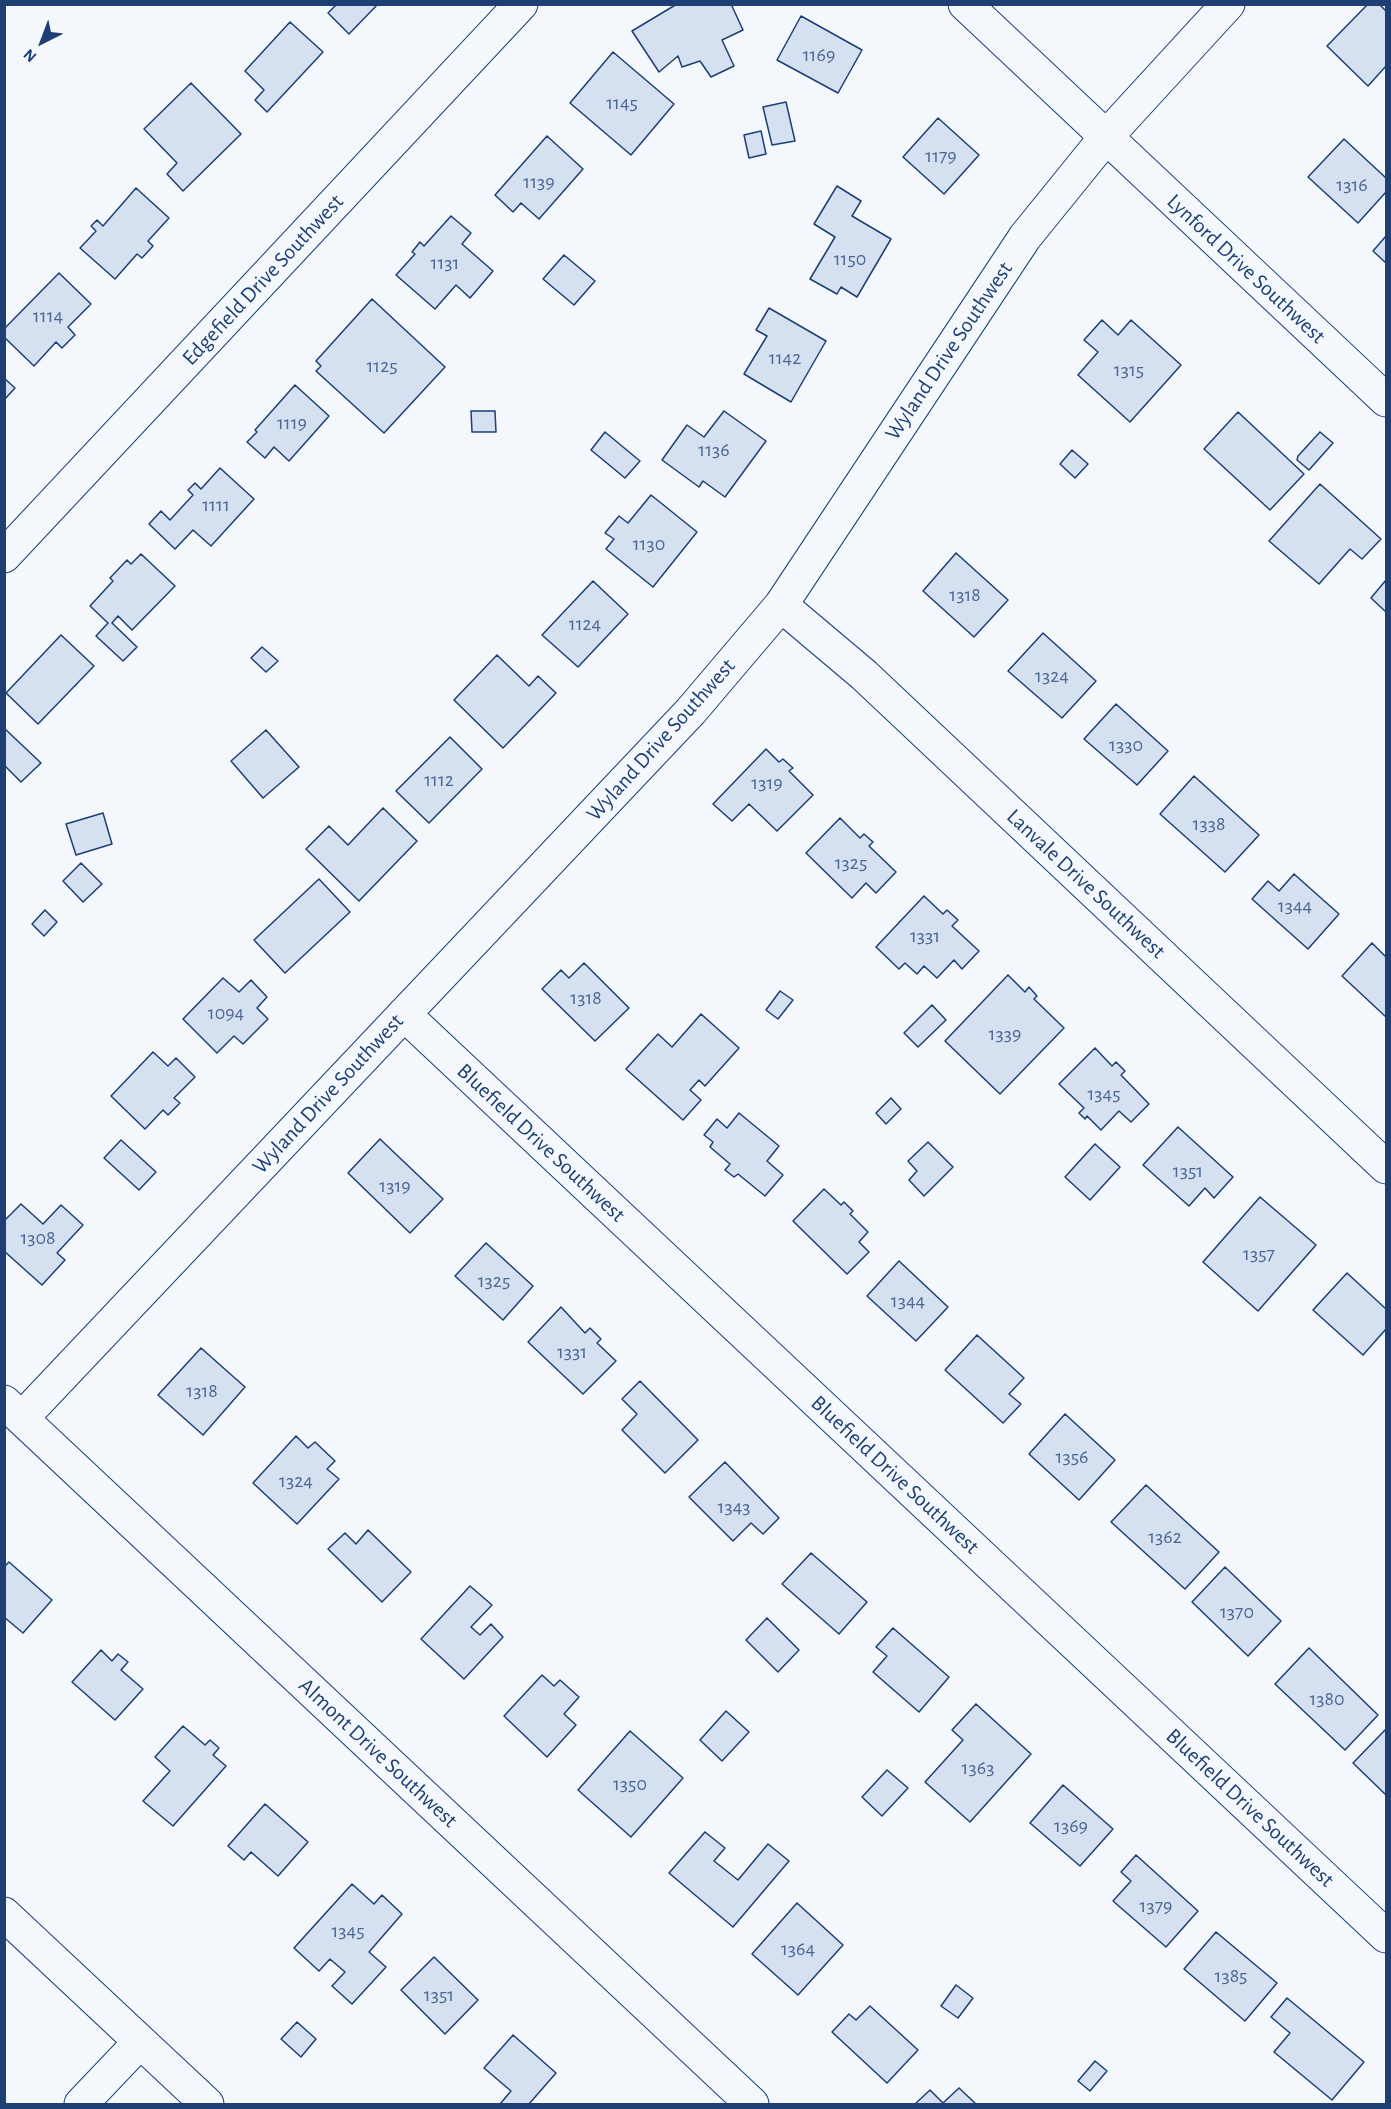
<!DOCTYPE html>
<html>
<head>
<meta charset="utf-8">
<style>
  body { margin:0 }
  #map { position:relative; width:1391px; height:2109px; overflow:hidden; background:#f4f7fb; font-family:"Alegreya Sans",sans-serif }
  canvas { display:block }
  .frame { position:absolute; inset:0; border:6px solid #1d3f73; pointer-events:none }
  .north { position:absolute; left:12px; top:12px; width:60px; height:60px; -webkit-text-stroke:4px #f4f7fb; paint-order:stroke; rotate:222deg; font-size:16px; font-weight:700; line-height:24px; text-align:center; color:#1d3f73 }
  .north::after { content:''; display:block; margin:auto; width:21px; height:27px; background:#1d3f73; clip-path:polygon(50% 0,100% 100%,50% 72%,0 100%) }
</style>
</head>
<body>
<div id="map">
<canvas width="1391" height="2109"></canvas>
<div class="frame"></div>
<div class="north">N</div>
</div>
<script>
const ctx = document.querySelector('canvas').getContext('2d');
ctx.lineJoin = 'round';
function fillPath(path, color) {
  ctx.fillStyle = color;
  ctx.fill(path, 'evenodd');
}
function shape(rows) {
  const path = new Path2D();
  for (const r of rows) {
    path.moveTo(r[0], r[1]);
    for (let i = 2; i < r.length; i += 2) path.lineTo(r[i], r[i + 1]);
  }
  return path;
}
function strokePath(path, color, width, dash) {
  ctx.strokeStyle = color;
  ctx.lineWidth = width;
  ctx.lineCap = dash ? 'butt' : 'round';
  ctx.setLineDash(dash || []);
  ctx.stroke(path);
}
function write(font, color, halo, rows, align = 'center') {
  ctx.font = font + ' "Alegreya Sans",sans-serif';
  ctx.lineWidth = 4.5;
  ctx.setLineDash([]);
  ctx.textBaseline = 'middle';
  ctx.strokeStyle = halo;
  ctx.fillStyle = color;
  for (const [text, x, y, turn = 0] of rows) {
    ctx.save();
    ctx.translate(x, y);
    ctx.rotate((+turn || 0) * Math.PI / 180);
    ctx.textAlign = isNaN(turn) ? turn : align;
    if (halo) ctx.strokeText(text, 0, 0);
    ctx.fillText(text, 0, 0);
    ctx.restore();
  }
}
const building = shape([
  [337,4,378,4,349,34,328,13,337,4],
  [677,4,731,4,743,30,722,40,734,66,711,77,700,61,682,67,678,56,659,72,632,31,677,4],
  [1368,4,1379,4,1386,11,1386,66,1368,86,1327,46,1368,4],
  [801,16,862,50,838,93,777,60,801,16],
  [290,22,323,52,267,112,255,100,264,90,245,71,290,22],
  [613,52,674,104,631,155,570,103,613,52],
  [191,83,241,134,183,191,167,174,177,163,144,129,191,83],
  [786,102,795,141,772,145,763,107,786,102],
  [938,118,979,155,944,194,903,157,938,118],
  [761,131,766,154,749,158,744,135,761,131],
  [547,136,583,169,539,219,521,203,513,212,495,195,547,136],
  [1344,139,1386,178,1386,192,1358,223,1308,177,1344,139],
  [837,186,861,201,852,216,891,239,857,297,841,287,837,294,810,279,835,237,814,224,837,186],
  [136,188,169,218,148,241,153,246,142,258,137,254,115,279,80,248,96,231,91,226,97,220,103,226,136,188],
  [451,216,471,233,462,244,493,271,470,298,456,285,435,309,396,275,415,254,412,252,420,242,424,246,451,216],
  [1386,236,1386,263,1373,251,1386,236],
  [564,255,595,281,574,305,543,279,564,255],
  [59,273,91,304,68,327,75,335,62,348,56,342,34,366,4,337,4,329,59,273],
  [372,299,445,367,384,433,316,371,321,366,316,361,372,299],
  [769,308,826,341,791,402,744,374,767,336,756,330,769,308],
  [1102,320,1118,335,1131,320,1181,365,1130,422,1078,375,1098,352,1084,340,1102,320],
  [4,378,15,388,4,400,4,378],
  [295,385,329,416,289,461,274,447,265,458,247,442,257,432,255,430,295,385],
  [471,411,495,411,496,432,472,432,471,411],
  [724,411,766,441,725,497,703,481,699,487,662,460,687,425,704,437,724,411],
  [1238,412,1304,474,1270,510,1204,449,1238,412],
  [605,432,640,461,625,478,591,450,605,432],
  [1320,432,1333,443,1309,470,1297,460,1298,456,1320,432],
  [1072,450,1088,464,1075,478,1060,464,1072,450],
  [220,468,254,499,211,546,193,530,175,549,149,524,161,511,170,520,193,495,188,490,195,483,201,489,220,468],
  [1320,484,1381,539,1362,559,1350,549,1319,584,1269,541,1320,484],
  [651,495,697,532,653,587,606,549,614,539,605,533,619,516,628,523,651,495],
  [956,553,1008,600,974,637,923,591,956,553],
  [141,554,175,586,132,630,118,616,112,623,137,647,123,661,96,636,108,623,90,606,113,581,110,578,127,560,131,564,141,554],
  [1386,580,1386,612,1371,598,1386,580],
  [593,581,628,614,578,667,542,635,593,581],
  [1043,633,1096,681,1062,718,1008,671,1043,633],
  [61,635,94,666,38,724,6,693,61,635],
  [262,647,278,661,266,672,251,658,262,647],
  [497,655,529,686,538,676,556,693,503,748,454,700,497,655],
  [1116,704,1168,751,1137,785,1084,739,1116,704],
  [4,728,41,763,21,782,4,765,4,728],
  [266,730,299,767,263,798,231,761,266,730],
  [450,737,482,769,429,823,396,791,450,737],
  [766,749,779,762,783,759,793,768,789,771,813,795,777,831,749,804,732,821,713,804,766,749],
  [1194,776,1259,835,1225,872,1160,814,1194,776],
  [383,808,417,841,359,901,306,849,329,826,348,845,383,808],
  [103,813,112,844,76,855,66,824,103,813],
  [840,818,860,838,864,834,873,842,869,846,896,872,876,893,866,883,852,898,806,853,840,818],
  [81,863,102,884,83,902,63,881,81,863],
  [1294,874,1339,914,1308,949,1252,899,1268,881,1279,891,1294,874],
  [319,879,350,912,285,973,254,940,319,879],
  [924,896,943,914,947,910,958,920,952,926,979,951,962,969,954,960,937,978,924,966,917,974,905,963,899,969,876,947,924,896],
  [45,910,57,922,44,936,32,924,45,910],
  [1372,943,1386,957,1386,1017,1342,976,1372,943],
  [584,963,629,1008,595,1041,542,989,561,970,569,978,584,963],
  [1008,975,1025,992,1029,987,1037,996,1034,999,1064,1028,1000,1094,945,1041,1008,975],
  [223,978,239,992,251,980,267,997,257,1008,268,1019,243,1044,234,1036,217,1053,183,1019,223,978],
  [780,991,793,1000,778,1019,766,1010,780,991],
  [932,1005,946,1020,918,1047,904,1033,932,1005],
  [701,1014,739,1048,705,1086,699,1080,690,1090,701,1100,683,1120,626,1069,658,1034,672,1047,701,1014],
  [1095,1048,1112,1066,1116,1062,1125,1071,1121,1075,1149,1104,1131,1122,1119,1111,1101,1130,1087,1116,1085,1119,1079,1113,1084,1108,1059,1084,1095,1048],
  [153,1052,168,1066,176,1058,195,1077,174,1098,180,1103,168,1115,163,1110,145,1129,111,1096,153,1052],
  [891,1098,901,1109,886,1124,876,1113,891,1098],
  [739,1113,779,1146,767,1161,783,1175,765,1196,738,1174,734,1177,725,1170,730,1164,710,1147,713,1142,704,1135,717,1119,727,1128,739,1113],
  [1178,1127,1233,1177,1214,1198,1205,1188,1189,1206,1143,1165,1178,1127],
  [380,1139,443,1199,410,1233,348,1173,380,1139],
  [121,1140,156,1172,139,1190,104,1158,121,1140],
  [928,1142,953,1167,924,1196,909,1180,917,1171,908,1161,928,1142],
  [1095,1144,1120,1167,1090,1200,1065,1177,1095,1144],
  [824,1189,841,1205,844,1202,853,1211,850,1214,868,1232,859,1242,869,1252,847,1274,793,1221,824,1189],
  [1260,1197,1316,1245,1258,1311,1203,1262,1260,1197],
  [21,1204,43,1224,61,1205,83,1225,57,1253,65,1260,42,1285,4,1251,4,1221,21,1204],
  [486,1243,533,1286,503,1320,455,1276,486,1243],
  [899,1261,948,1307,916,1341,867,1296,899,1261],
  [1347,1273,1386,1309,1386,1329,1363,1355,1313,1310,1347,1273],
  [561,1307,585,1333,590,1328,601,1339,597,1343,616,1361,583,1394,528,1342,561,1307],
  [977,1335,1024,1378,1009,1394,1021,1404,1003,1423,945,1370,977,1335],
  [201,1348,245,1387,203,1435,158,1395,201,1348],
  [640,1381,698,1440,665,1473,622,1430,637,1414,622,1399,640,1381],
  [1065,1414,1115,1460,1079,1500,1029,1454,1065,1414],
  [296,1436,308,1448,315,1442,335,1461,327,1469,339,1479,297,1524,253,1483,296,1436],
  [725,1462,779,1518,763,1534,751,1523,733,1541,689,1497,725,1462],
  [1146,1485,1219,1552,1185,1589,1111,1522,1146,1485],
  [368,1530,411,1572,382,1602,328,1549,345,1533,356,1544,368,1530],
  [811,1553,867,1602,839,1634,782,1584,811,1553],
  [9,1562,52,1600,23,1633,4,1617,4,1567,9,1562],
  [1225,1567,1281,1621,1248,1656,1192,1602,1225,1567],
  [470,1586,492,1605,471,1627,480,1635,491,1624,503,1637,464,1679,421,1639,470,1586],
  [767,1618,799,1650,778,1672,746,1640,767,1618],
  [893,1628,949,1677,919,1712,873,1672,887,1656,876,1647,893,1628],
  [1309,1648,1378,1715,1345,1750,1275,1684,1309,1648],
  [101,1650,112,1661,118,1654,128,1662,121,1670,143,1689,115,1720,72,1682,101,1650],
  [542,1675,554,1686,560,1680,579,1697,564,1714,576,1725,547,1757,504,1716,542,1675],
  [976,1704,1031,1754,970,1822,925,1782,963,1740,952,1730,976,1704],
  [726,1711,749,1732,722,1761,700,1740,726,1711],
  [183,1726,205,1745,210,1740,219,1748,213,1755,226,1766,173,1826,143,1801,170,1771,155,1757,183,1726],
  [1386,1729,1386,1795,1353,1763,1386,1729],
  [630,1731,683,1778,631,1837,578,1790,630,1731],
  [887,1770,908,1788,882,1816,862,1797,887,1770],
  [1063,1785,1113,1829,1080,1866,1030,1823,1063,1785],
  [265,1804,308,1842,278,1876,251,1852,244,1860,228,1846,265,1804],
  [705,1832,725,1848,714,1861,738,1880,768,1844,789,1861,733,1927,669,1873,705,1832],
  [1136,1855,1198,1911,1166,1947,1113,1901,1131,1881,1121,1872,1136,1855],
  [352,1884,374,1904,382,1895,402,1914,369,1952,386,1967,352,2004,332,1986,345,1972,330,1959,319,1971,294,1948,352,1884],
  [797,1903,843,1945,798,1995,752,1954,797,1903],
  [1216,1932,1277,1983,1245,2021,1184,1969,1216,1932],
  [434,1957,478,2000,445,2034,401,1990,434,1957],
  [956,1985,973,1998,958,2018,941,2006,956,1985],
  [1287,1998,1364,2062,1332,2100,1274,2052,1290,2033,1271,2017,1287,1998],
  [870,2006,918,2050,887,2083,832,2032,849,2014,856,2020,870,2006],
  [297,2022,316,2039,301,2057,281,2039,297,2022],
  [513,2035,556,2073,529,2104,500,2104,511,2091,484,2068,513,2035],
  [1095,2061,1107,2071,1090,2091,1078,2081,1095,2061],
  [959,2088,976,2104,915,2104,930,2090,943,2103,959,2088]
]);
fillPath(building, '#d5e0f0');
strokePath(building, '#1d3f73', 1.5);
const minor = shape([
  [965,4,1386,400],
  [4,556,521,4],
  [781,605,864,675,1386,1167],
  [404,1014,1386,1936],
  [4,1402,752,2104],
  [22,1418,691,711,781,605,1025,237,1106,137,1228,4],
  [4,1914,207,2104],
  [81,2104,140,2042]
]);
strokePath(minor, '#1d3f73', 35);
strokePath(minor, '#f4f7fb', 33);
write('20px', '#4b6792', null, [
  ["1169",819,55],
  ["1145",622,103],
  ["1179",941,156],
  ["1139",539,182],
  ["1316",1352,185],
  ["1150",850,259],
  ["1131",445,263],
  ["1114",48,316],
  ["1142",785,358],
  ["1125",382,366],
  ["1315",1129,370],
  ["1119",292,423],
  ["1136",714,450],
  ["1111",216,505],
  ["1130",649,544],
  ["1318",965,595],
  ["1124",585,624],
  ["1324",1052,676],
  ["1330",1126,745],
  ["1112",439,780],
  ["1319",767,783],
  ["1338",1209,824],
  ["1325",851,863],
  ["1344",1295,906],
  ["1331",925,936],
  ["1318",586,998],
  ["1094",226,1013],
  ["1339",1005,1034],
  ["1345",1104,1094],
  ["1351",1188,1171],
  ["1319",395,1186],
  ["1308",38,1238],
  ["1357",1259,1254],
  ["1325",494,1281],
  ["1344",908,1301],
  ["1331",572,1352],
  ["1318",202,1391],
  ["1356",1072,1457],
  ["1324",296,1481],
  ["1343",734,1507],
  ["1362",1165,1537],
  ["1370",1237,1612],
  ["1380",1327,1699],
  ["1363",978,1768],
  ["1350",630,1784],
  ["1369",1071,1826],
  ["1379",1156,1906],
  ["1345",348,1931],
  ["1364",798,1949],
  ["1385",1231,1976],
  ["1351",439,1995]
]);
write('22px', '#1d3f73', '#f4f7fb', [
  ["Lynford Drive Southwest",1246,269,43],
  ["Edgefield Drive Southwest",263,280,-47],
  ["Wyland Drive Southwest",949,351,-56],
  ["Wyland Drive Southwest",661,740,-48],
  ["Lanvale Drive Southwest",1086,884,43],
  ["Wyland Drive Southwest",328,1094,-47],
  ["Bluefield Drive Southwest",541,1143,43],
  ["Bluefield Drive Southwest",895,1475,43],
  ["Almont Drive Southwest",378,1753,43],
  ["Bluefield Drive Southwest",1250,1808,43]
]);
</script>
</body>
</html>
